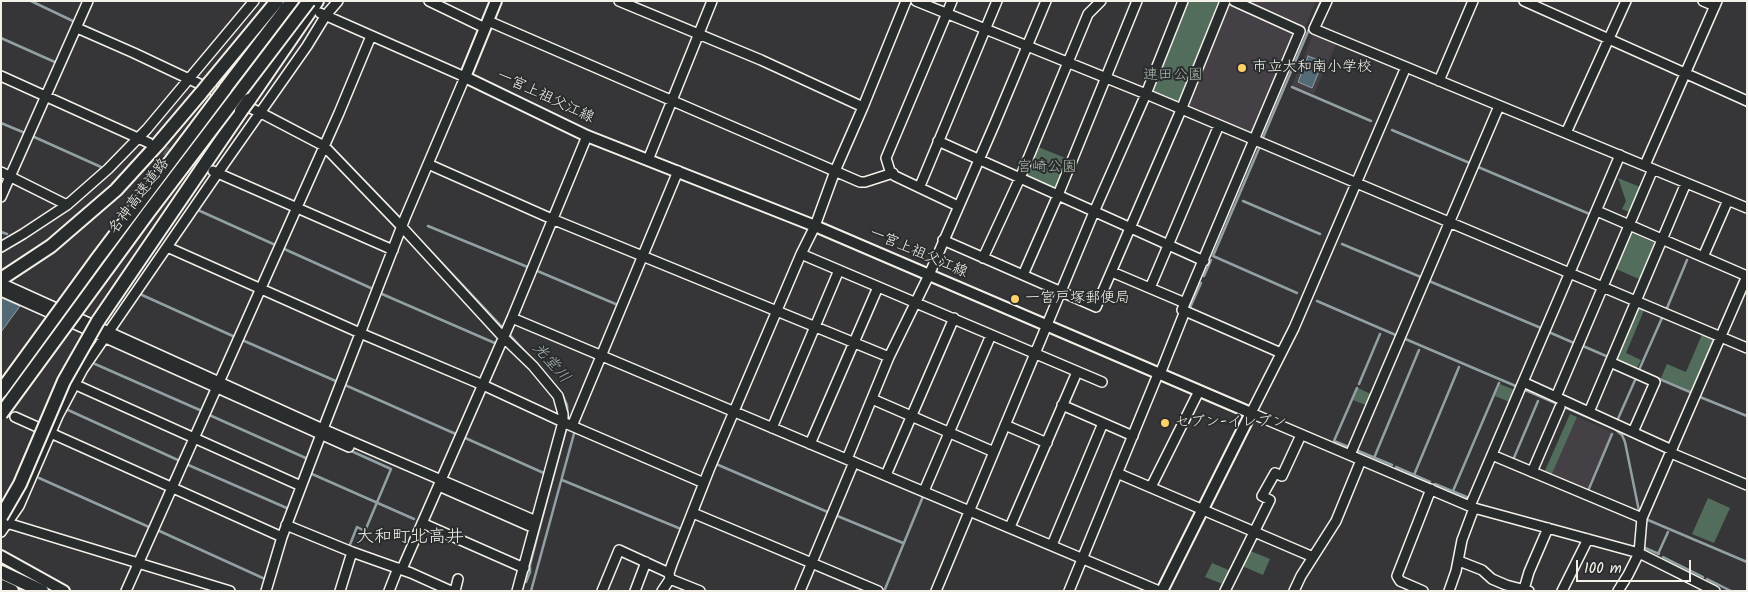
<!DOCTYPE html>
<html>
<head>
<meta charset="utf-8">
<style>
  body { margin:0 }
  #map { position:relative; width:1748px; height:592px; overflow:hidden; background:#363639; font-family:Kalam,sans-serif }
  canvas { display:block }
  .frame { position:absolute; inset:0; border:2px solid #f4f1e8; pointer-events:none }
  .scale { position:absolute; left:1576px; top:560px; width:115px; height:22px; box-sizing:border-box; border:2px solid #f4f1e8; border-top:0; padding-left:6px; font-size:15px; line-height:18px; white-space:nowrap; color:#f4f1e8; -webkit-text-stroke:4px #2a2d2e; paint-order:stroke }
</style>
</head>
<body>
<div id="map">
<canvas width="1748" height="592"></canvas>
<div class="frame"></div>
<div class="scale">100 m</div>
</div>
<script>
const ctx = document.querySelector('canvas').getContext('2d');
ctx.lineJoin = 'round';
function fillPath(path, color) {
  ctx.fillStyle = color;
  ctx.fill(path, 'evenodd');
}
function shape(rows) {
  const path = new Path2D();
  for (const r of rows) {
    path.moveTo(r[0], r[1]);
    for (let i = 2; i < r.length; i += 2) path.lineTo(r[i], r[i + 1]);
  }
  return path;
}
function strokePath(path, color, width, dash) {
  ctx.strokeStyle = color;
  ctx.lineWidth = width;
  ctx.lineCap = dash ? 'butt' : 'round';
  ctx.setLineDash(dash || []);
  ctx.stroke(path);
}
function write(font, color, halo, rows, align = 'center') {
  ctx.font = font + ' Kalam,"Klee One",sans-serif';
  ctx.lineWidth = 4;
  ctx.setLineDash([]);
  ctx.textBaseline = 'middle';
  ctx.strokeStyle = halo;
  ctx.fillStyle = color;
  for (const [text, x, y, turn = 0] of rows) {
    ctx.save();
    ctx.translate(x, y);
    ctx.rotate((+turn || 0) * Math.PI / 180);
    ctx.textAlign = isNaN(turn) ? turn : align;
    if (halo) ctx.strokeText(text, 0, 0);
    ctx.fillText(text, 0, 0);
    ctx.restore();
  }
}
fillPath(shape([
  [1230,1,1316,1,1305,27,1299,25,1252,135,1187,109],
  [1314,32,1337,42,1314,94,1292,85],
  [1577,417,1612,432,1586,491,1551,476]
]), '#454046');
fillPath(shape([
  [1187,1,1218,1,1180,104,1150,92],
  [1038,147,1068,159,1056,189,1026,176],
  [1618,178,1640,187,1629,212,1622,209,1626,201],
  [1630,232,1657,244,1641,280,1614,268],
  [1638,305,1645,308,1626,353,1641,360,1637,368,1615,358],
  [1703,332,1715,337,1691,391,1661,378,1667,364,1686,372],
  [1500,384,1517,391,1512,403,1495,396],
  [1358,388,1373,395,1368,406,1353,400],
  [1570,414,1577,417,1551,476,1544,473],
  [1708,498,1730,508,1714,543,1692,534],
  [1248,550,1270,559,1263,575,1240,565],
  [1212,563,1231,571,1225,585,1205,577]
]), '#526d5c');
const water = shape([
  [1308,56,1323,62,1312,88,1298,82,1308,56],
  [1,298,20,306,1,332,1,298]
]);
fillPath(water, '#516a76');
strokePath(water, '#92a0a4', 1);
strokePath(shape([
  [31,1,75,22],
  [84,26,106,36],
  [1,38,57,63],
  [1292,87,1371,121],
  [270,112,323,140],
  [1,123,25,133],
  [1392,130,1472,164],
  [32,136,101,167],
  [1262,140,1321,1],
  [329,144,397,215],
  [1260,146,1213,256,1297,293],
  [1478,167,1592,215],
  [1243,201,1320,234],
  [200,211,373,289],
  [428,226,530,268],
  [409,228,504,329],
  [1,232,7,234],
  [1342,244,1423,278],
  [535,270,618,305],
  [1204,276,1211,260],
  [1429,281,1541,328],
  [382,294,497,344],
  [142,295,235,337],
  [1317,301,1398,336],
  [1667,308,1687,260],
  [1189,310,1201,283],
  [508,333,530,357],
  [1551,333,1574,343],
  [1403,338,1518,387],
  [242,340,338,382],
  [1583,346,1606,356],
  [95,364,202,411],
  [1634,368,1690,392],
  [542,370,563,396,567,405,568,421],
  [1639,370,1662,318],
  [1359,384,1380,334],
  [345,385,458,435],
  [1523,389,1615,429,1622,435,1625,442,1639,511],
  [1700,397,1747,416],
  [68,410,180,461],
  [207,414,308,459],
  [1617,421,1636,378],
  [463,437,546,474],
  [1351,448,1334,441,1357,388],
  [1356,450,1392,465],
  [1374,458,1419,350],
  [1513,460,1538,401],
  [717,463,716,464,830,513],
  [186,464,289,509],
  [1396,467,1430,482],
  [312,474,414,519],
  [1414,475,1459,367],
  [39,478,149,527],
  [562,480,681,529],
  [1435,484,1469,498],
  [1453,491,1499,383],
  [1588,491,1612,434],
  [835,515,903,543],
  [1648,520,1747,562],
  [155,529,265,579],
  [349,547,357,527,365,531,391,469,349,450],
  [1645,548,1659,554],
  [1658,554,1668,532],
  [1663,557,1703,577],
  [1707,579,1731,591],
  [526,582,530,572,530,565,540,526,567,426],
  [885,589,924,494],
  [531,591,575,430]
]), '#92a0a4', 2.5);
strokePath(shape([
  [152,145,212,171]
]), '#525253', 9, [9, 4.5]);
const minor = shape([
  [429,1,485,28],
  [619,1,761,60,863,107],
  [916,1,1146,94,1747,348],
  [952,1,886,158,890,171,895,176,958,206],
  [1327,1,1314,29,1747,208],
  [1524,1,1747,101],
  [1703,1,1715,6],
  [488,21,860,182,865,182,893,173],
  [77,28,134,53,261,113,324,146,402,227,503,337,533,366,558,396,563,414,563,422,517,591],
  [1406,67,1294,328,1251,413,1474,508,1639,553,1715,591],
  [1,76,149,143],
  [1439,81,1473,1],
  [1566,133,1626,1],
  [938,141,1204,261],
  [648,160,712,1],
  [428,164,552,219,889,357],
  [1645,165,1717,1],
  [213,171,393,250],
  [1,172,67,205],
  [920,186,997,1],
  [1,197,88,1],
  [1597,211,1747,276],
  [943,240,1096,307,1181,110,1225,1],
  [1,247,23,234,67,205,108,169,147,129,254,1],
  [167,247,360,333,483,385,565,423,704,483],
  [801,254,1102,382],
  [1703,257,1728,200],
  [983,258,1020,178,1088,14,1101,1],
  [1112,272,1185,303],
  [1023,275,1058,195,1137,1],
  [1,283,323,429,536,521],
  [1150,288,1219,125],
  [1,291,349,447],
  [1185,311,1281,353],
  [512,318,1159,591],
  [1610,362,1655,382,1633,432],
  [1160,374,1185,311,1182,310,1300,31,1234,1],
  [1523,382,1672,450],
  [74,384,301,486],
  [1556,397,1653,169],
  [872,399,994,452],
  [1062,405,1133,436],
  [1589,412,1686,183],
  [15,417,282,537],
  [1005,425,1047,443],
  [572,426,678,171],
  [772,428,839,270],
  [810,444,878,287],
  [1671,453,1747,485],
  [1350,455,1499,106],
  [1492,455,1642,518],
  [847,459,889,357,929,275,995,123,1046,1],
  [1532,472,1560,407],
  [1117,473,1313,557],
  [886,475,954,318],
  [441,487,534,528],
  [1151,487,1199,391],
  [924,491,991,335],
  [1470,506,1620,155],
  [693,513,878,591],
  [7,523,230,591],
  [422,523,524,568],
  [286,525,352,552,411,573,451,591],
  [1010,527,1077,372],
  [1,532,19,506,58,416,83,369,224,164,307,46,326,15,338,1],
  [1052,545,1103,423],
  [1459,561,1482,570,1492,579,1506,585,1529,591],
  [402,569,512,318,587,136],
  [670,579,700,591],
  [1524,589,1529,572,1548,528],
  [126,591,339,113,371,36],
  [266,591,282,537,323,429,405,218,465,77,320,13],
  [340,591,352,552],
  [389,591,398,568],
  [455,591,458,579],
  [602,591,619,550,669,573],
  [635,591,646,562],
  [662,591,670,579,669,573,672,564,709,470,801,254,815,226,835,171,863,107,906,1],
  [800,591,854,462],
  [936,591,1094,212,1146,94,1183,1],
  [1069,591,1158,374],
  [1225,591,1270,500,1262,496,1275,473,1282,476,1301,435],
  [1294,591,1301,576,1336,521,1361,460],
  [1423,591,1400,581,1397,576,1431,489],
  [1449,591,1456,571,1462,540,1474,508],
  [1562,591,1588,539],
  [1618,591,1628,575,1639,553,1642,518,1747,276]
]);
const major = shape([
  [496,1,465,77,587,136,815,226,1251,413,1162,591],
  [1,556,64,591]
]);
const highway = shape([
  [210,82,277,1],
  [225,89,292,1],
  [249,100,317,1],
  [1,279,51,246,116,190,157,145,201,93],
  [98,321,241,111],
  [1,572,42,591],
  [1,586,12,591]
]);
strokePath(minor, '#f4f1e8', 12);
strokePath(major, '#f4f1e8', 14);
strokePath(highway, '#f4f1e8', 16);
strokePath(minor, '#2a2d2e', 9);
strokePath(major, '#2a2d2e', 10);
strokePath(highway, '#2a2d2e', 12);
const highwayBridge = shape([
  [201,93,210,82],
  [241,111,249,100],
  [1,391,97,259,225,89],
  [1,414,148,213,309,1],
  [1,517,20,484,64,381,98,321]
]);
strokePath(highwayBridge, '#f4f1e8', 16, []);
strokePath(highwayBridge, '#2a2d2e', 12);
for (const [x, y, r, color] of [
  [1242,68,5,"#ffd166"],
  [1015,299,5,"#ffd166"],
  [1165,423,5,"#ffd166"]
]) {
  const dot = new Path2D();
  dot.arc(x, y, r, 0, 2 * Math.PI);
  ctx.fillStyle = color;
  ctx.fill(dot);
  strokePath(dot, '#2a2d2e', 2);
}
write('15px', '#f4f1e8', '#2a2d2e', [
  ["市立大和南小学校",1252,68],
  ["一宮戸塚郵便局",1025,299],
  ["セブン-イレブン",1175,423]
], 'left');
write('15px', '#abb6a9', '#2a2d2e', [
  ["連田公園",1173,76],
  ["宮崎公園",1047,168]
]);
write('15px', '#f4f1e8', '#2a2d2e', [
  ["一宮上祖父江線",545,98,25],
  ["名神高速道路",140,197,-53],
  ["一宮上祖父江線",918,254,23]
]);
write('italic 16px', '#abb4b5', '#2a2d2e', [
  ["光堂川",550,364,49]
]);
write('18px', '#f4f1e8', '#2a2d2e', [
  ["大和町北高井",410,539]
]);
</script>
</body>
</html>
